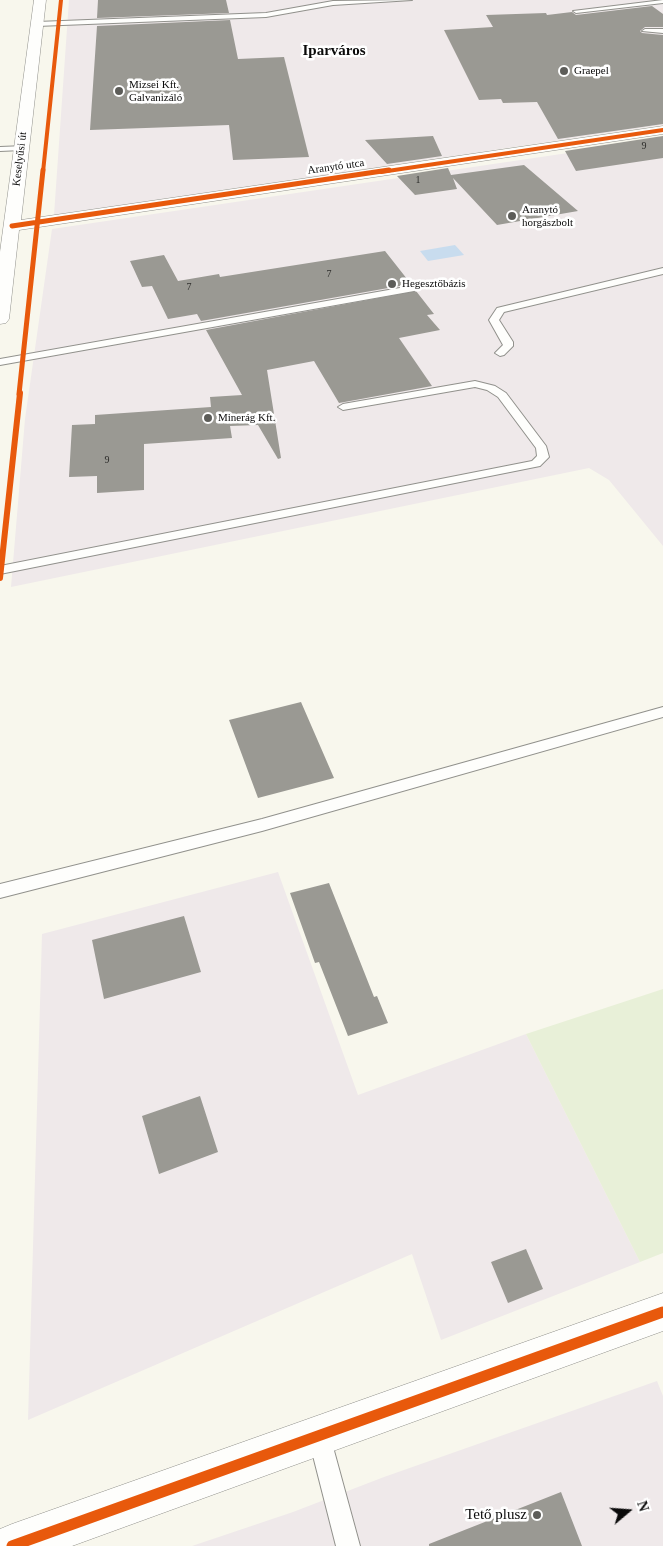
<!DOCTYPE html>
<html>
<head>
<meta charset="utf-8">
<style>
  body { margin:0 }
  #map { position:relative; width:663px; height:1546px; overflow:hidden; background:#f8f7ed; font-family:"Times New Roman",serif }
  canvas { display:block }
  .north { position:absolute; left:603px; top:1486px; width:50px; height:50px; -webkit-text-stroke:4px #fff; paint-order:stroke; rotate:72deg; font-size:14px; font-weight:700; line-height:20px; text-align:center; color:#0a0a0a }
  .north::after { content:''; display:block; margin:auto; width:18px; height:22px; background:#0a0a0a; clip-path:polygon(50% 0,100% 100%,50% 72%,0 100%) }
</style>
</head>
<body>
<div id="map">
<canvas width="663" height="1546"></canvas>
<div class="north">N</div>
</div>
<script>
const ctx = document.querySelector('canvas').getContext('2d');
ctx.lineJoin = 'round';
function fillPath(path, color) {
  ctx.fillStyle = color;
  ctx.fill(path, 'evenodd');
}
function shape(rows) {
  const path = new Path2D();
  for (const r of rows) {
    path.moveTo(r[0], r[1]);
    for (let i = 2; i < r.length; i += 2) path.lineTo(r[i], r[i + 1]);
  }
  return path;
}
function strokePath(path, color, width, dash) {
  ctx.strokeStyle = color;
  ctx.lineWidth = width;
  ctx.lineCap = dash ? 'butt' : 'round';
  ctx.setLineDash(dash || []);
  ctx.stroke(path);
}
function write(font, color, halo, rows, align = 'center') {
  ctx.font = font + ' "Times New Roman",serif';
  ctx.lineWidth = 5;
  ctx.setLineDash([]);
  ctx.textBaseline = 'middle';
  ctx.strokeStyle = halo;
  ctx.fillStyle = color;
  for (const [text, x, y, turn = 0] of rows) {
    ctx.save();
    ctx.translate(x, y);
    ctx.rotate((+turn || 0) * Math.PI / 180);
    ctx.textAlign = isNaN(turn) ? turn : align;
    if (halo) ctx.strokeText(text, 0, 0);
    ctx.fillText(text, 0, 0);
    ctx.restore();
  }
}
fillPath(shape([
  [69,0,663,0,663,125,54,215],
  [663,139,663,546,609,480,589,468,11,587,25,419,52,229],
  [278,872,358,1095,526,1034,640,1262,441,1340,412,1254,28,1420,42,934],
  [657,1381,663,1396,663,1546,192,1546,293,1512,384,1477]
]), '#efe9ea');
fillPath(shape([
  [663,989,663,1253,640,1262,526,1034]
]), '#e8f0d8');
fillPath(shape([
  [455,245,464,255,428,261,420,251]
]), '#c8dcee');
fillPath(shape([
  [98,0,226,0,229,13,97,18],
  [652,6,663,14,663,27,645,27,640,31,642,33,663,35,663,124,558,139,537,102,503,103,501,99,479,100,444,30,493,27,486,15,546,13,547,15,572,12,576,15],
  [230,20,238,59,284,57,309,157,233,160,229,125,90,130,97,26],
  [433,136,442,156,387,164,365,140],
  [663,136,663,158,576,171,565,151],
  [524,165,578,211,497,225,453,178,457,189,415,195,397,176,448,168,451,175],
  [385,251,411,284,201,321,197,314,168,319,152,286,142,287,130,261,164,255,178,281,219,274,220,277],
  [416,291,434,314,427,315,440,330,399,338,432,386,339,403,314,361,267,370,281,458,278,459,258,425,230,426,232,438,144,444,144,490,97,493,97,476,69,477,72,425,95,424,95,415,211,407,210,397,242,395,206,330],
  [301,702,334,778,258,798,229,720],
  [329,883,374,997,377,996,388,1023,348,1036,319,962,315,963,290,893],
  [184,916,201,972,104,999,92,940],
  [200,1096,218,1152,159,1174,142,1116],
  [526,1249,543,1289,508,1303,491,1262],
  [561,1492,582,1546,429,1546,429,1544]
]), '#9a9993');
const lane = shape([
  [412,0,333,5,266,17,37,26,34,24,37,22,266,13,333,1,412,0],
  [663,0,663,3,576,13,573,11,663,0],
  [663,29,663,33,642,31,645,29,663,29],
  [25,146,26,148,22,150,0,151,0,147,25,146],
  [663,268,663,274,504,312,499,320,513,342,513,346,504,355,500,356,495,353,503,345,489,320,497,308,663,268],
  [411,286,416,289,414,291,0,365,0,359,411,286],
  [475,381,495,386,506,393,546,446,549,457,540,466,0,574,0,566,532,461,537,456,536,448,498,397,487,390,475,387,343,410,338,407,343,404,475,381],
  [663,707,663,717,262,831,0,898,0,884,262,819,663,707],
  [319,1425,327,1428,330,1436,360,1546,336,1546,308,1436,311,1428,319,1425]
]);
const street = shape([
  [34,0,46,0,21,220,663,126,663,134,19,230,9,319,6,323,0,324,0,252,34,0],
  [663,1293,663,1331,72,1546,0,1546,0,1529,12,1524,663,1293]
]);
strokePath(lane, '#91918c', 2);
strokePath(street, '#91918c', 1);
fillPath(lane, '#fefefc');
fillPath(street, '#fefefc');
strokePath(shape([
  [43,172,61,0],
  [381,172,663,130]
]), '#e8590c', 4);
strokePath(shape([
  [12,226,389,170],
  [19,394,43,170]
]), '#e8590c', 5);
strokePath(shape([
  [0,578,20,393]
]), '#e8590c', 6);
strokePath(shape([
  [12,1546,663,1312]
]), '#e8590c', 11);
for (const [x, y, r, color] of [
  [564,71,5,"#5d5d59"],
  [119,91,5,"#5d5d59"],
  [512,216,5,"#5d5d59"],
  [392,284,5,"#5d5d59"],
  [208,418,5,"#5d5d59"],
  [537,1515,5,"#5d5d59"]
]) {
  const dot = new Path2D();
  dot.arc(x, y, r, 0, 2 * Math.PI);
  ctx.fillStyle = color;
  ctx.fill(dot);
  strokePath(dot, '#fff', 2);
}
write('10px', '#2e2e2c', null, [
  ["9",644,146],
  ["1",418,180],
  ["7",329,274],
  ["7",189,287],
  ["9",107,460]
]);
write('11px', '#0a0a0a', '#fff', [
  ["Graepel",574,71],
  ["Mizsei Kft.",129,85],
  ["Galvanizáló",129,98],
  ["Aranytó",522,210],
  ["horgászbolt",522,223],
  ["Hegesztőbázis",402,284],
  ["Minerág Kft.",218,418]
], 'left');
write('11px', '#0a0a0a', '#fff', [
  ["Keselyűsi út",20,159,-83],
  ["Aranytó utca",336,167,-8]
]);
write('bold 15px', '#0a0a0a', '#fff', [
  ["Iparváros",334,51]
]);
write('15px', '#0a0a0a', '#fff', [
  ["Tető plusz",527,1515]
], 'right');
</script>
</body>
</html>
